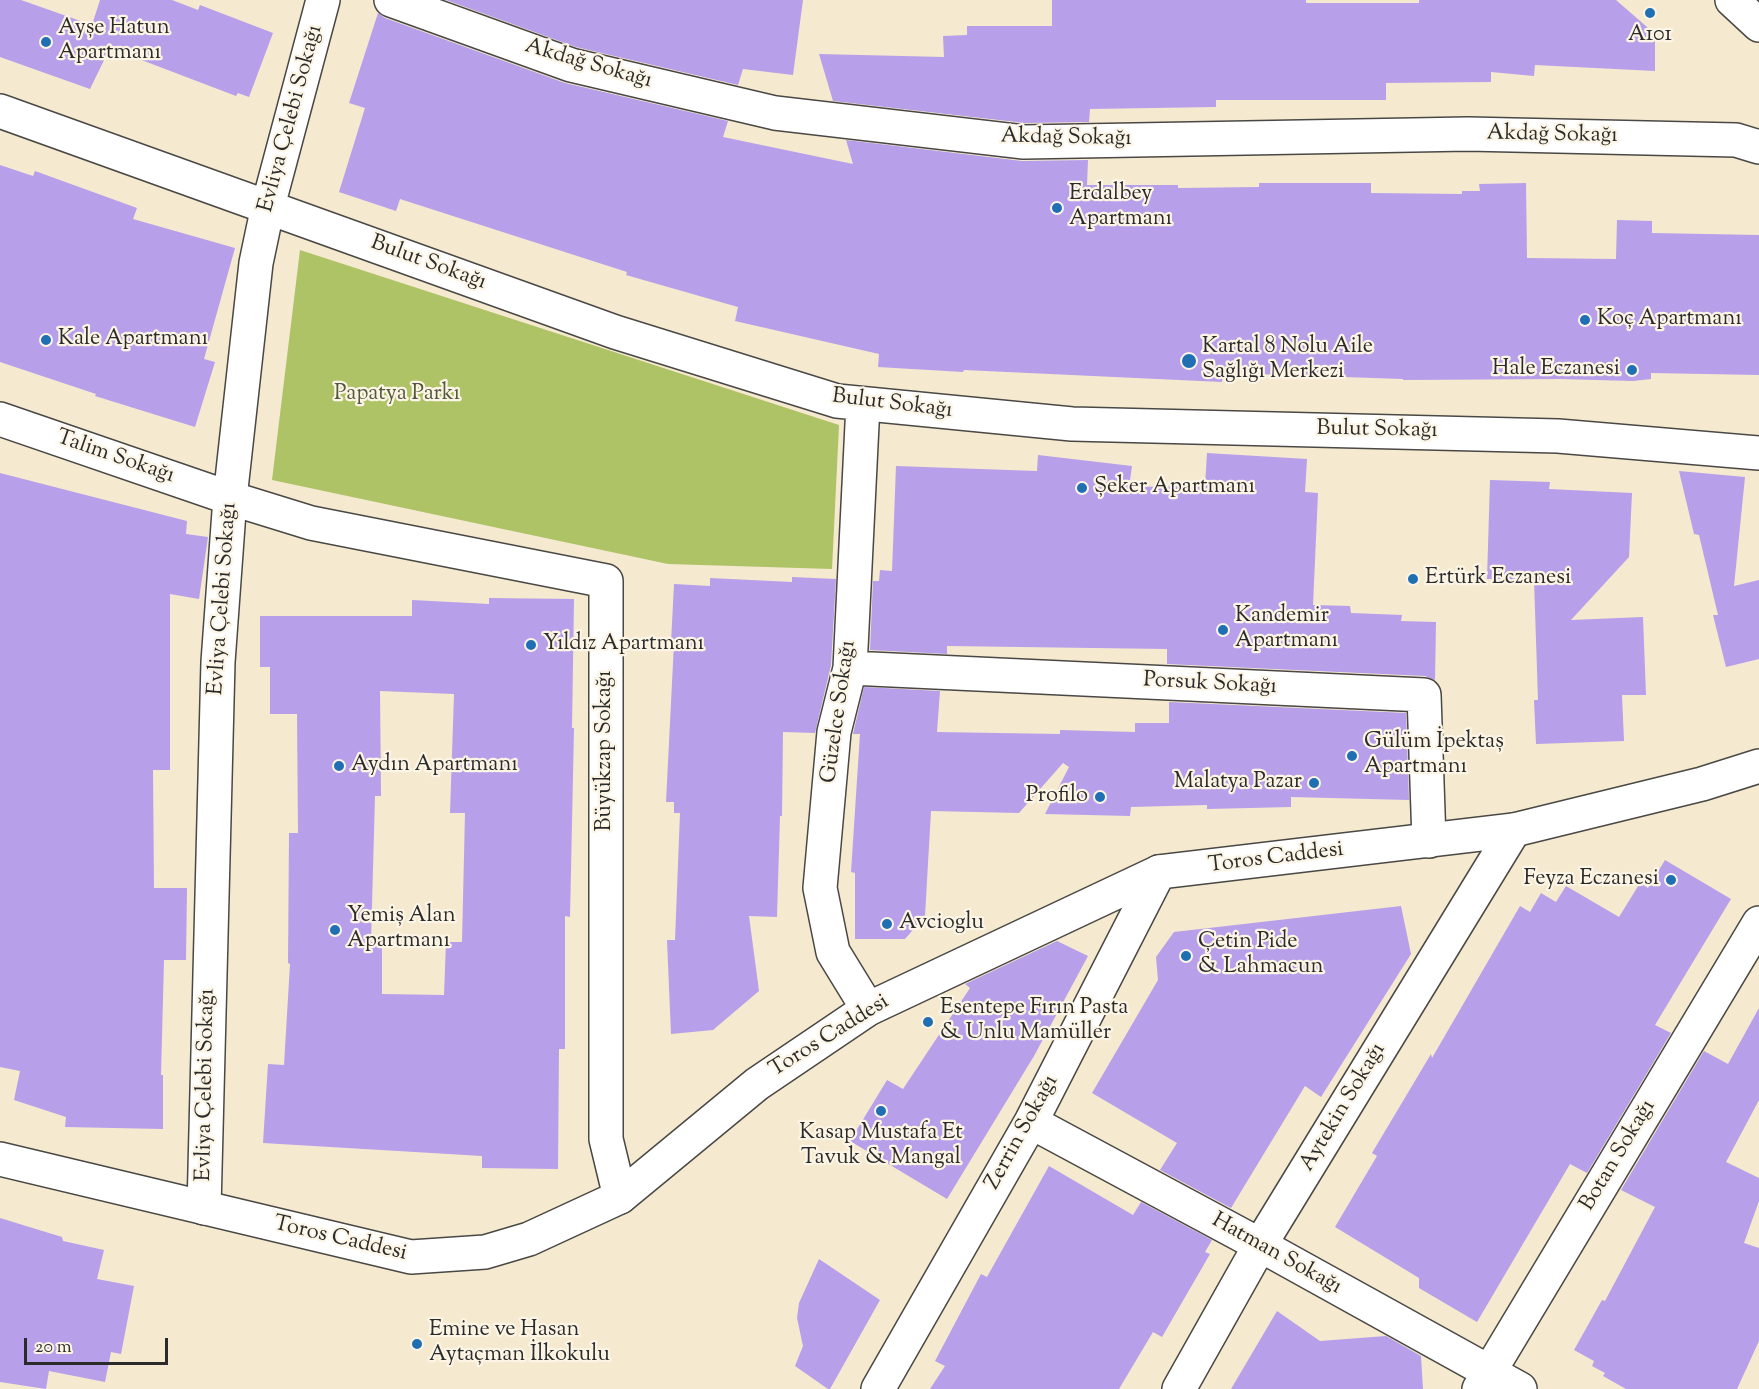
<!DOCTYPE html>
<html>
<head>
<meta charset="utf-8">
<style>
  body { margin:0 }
  #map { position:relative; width:1759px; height:1389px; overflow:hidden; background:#f5e9d0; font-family:"Sorts Mill Goudy",serif }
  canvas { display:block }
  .scale { position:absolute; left:24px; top:1338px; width:144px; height:27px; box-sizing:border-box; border:3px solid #2b2b2b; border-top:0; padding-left:8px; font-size:18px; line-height:21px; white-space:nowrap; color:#2b2b2b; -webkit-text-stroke:4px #fcf5e5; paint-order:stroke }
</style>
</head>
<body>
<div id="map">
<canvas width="1759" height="1389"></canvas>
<div class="scale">20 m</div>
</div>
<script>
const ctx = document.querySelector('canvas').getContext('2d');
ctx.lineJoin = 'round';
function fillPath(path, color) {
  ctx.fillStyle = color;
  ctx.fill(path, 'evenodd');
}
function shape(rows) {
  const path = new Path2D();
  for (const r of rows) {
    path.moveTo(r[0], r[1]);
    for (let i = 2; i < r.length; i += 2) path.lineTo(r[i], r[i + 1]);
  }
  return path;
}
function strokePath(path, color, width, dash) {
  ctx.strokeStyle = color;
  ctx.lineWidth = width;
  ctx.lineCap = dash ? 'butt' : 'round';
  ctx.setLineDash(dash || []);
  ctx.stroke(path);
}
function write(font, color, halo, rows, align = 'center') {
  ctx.font = font + ' "Sorts Mill Goudy",serif';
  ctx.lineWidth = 4.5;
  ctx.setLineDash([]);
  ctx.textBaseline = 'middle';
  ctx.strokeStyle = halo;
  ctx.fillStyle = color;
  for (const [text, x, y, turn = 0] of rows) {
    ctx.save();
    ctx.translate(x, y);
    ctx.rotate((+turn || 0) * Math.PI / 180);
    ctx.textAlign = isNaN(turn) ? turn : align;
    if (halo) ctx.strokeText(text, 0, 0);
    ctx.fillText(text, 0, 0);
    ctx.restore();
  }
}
fillPath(shape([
  [300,250,839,425,832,569,668,564,272,480]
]), '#aec266');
fillPath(shape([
  [0,0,21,0,92,25,100,0,172,0,198,10,200,5,273,33,249,97,238,93,236,96,110,48,90,89,0,57],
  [446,0,803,0,793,75,743,69,738,85,576,47],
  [1052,0,1306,0,1306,3,1419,3,1419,0,1616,0,1655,34,1655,71,1535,65,1534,76,1491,72,1491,82,1386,83,1386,100,1216,100,1216,107,1090,109,1089,122,1025,123,833,101,819,54,944,57,943,36,967,35,967,26,1052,26],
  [378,13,385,18,565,83,728,121,723,137,853,164,846,140,1022,161,1088,160,1087,185,1178,185,1178,188,1259,187,1259,183,1371,183,1371,193,1462,194,1462,191,1480,191,1479,184,1526,183,1527,258,1616,259,1617,220,1652,221,1652,233,1759,235,1759,375,1651,373,1651,379,1633,381,1559,379,1403,380,1403,379,1223,373,1222,382,964,370,963,372,878,367,879,354,735,321,738,307,626,275,627,272,400,199,396,211,339,192,365,108,349,103],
  [0,165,33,176,35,171,137,208,133,219,235,248,204,359,215,362,195,427,95,396,96,394,0,362],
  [1207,453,1307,459,1305,492,1318,493,1313,605,1350,606,1351,613,1402,615,1401,621,1436,622,1435,680,1425,676,1167,664,1167,649,947,646,947,654,870,650,873,581,879,581,880,570,892,571,896,466,1037,471,1038,455,1132,466,1129,487,1205,486],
  [1679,471,1745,477,1734,586,1759,580,1759,659,1726,667,1713,615,1718,615,1699,535,1694,534],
  [0,473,187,521,186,534,208,537,199,599,170,594,170,770,153,770,154,888,187,888,186,960,164,960,161,1075,163,1075,163,1129,65,1127,66,1117,14,1100,20,1071,0,1067],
  [1490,480,1550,482,1549,489,1632,493,1629,557,1571,620,1643,617,1646,695,1622,695,1624,741,1536,744,1534,700,1538,700,1534,580,1487,579],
  [792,577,836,579,831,665,815,733,783,732,782,816,780,816,777,917,749,916,759,991,713,1030,671,1034,667,940,675,940,680,813,674,813,674,802,666,802,674,643,671,643,674,584,710,586,710,578,792,582],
  [489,598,574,599,572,728,574,728,570,917,565,916,565,1049,559,1049,558,1169,482,1168,482,1156,263,1143,268,1064,284,1065,290,964,288,963,289,833,298,833,297,714,270,714,270,667,260,667,260,616,412,616,412,600,489,604],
  [380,691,454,694,450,813,465,813,462,942,446,942,444,995,382,994,382,942,371,942,375,796,381,796],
  [864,687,940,691,937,732,1060,734,1060,730,1135,732,1135,723,1169,723,1169,702,1406,713,1409,800,1291,797,1291,807,1207,809,1207,805,1131,807,1130,816,1045,814,1069,767,1063,763,1019,813,931,811,925,916,905,939,855,939,855,873,851,872,860,734,853,734],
  [1665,860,1731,899,1655,1025,1671,1033,1587,1173,1570,1164,1477,1322,1419,1288,1419,1278,1335,1227,1377,1156,1372,1153,1431,1054,1432,1058,1520,906,1530,912,1541,893,1556,902,1566,886,1619,917,1640,883,1648,888],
  [1401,906,1411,954,1321,1097,1305,1086,1231,1208,1160,1170,1177,1143,1092,1093,1158,980,1156,957,1174,932],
  [1057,941,1088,956,1034,1056,947,1199,850,1141,887,1080,903,1089,970,988,965,984],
  [1759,1008,1759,1100,1726,1162,1759,1178,1759,1201,1744,1243,1759,1248,1759,1341,1737,1389,1626,1389,1603,1376,1605,1373,1592,1366,1594,1361,1574,1350,1602,1300,1605,1301,1655,1207,1621,1190,1704,1051,1728,1064],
  [1049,1166,1133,1215,1141,1202,1212,1240,1205,1252,1210,1254,1162,1337,1153,1332,1119,1389,930,1389,945,1366,935,1361,981,1274,987,1277],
  [0,1218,62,1237,63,1241,104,1250,97,1279,134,1286,121,1354,111,1352,105,1382,49,1371,46,1389,0,1382],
  [819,1259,880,1300,830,1389,828,1389,795,1366,803,1346,797,1318,799,1303],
  [1277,1311,1320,1341,1386,1336,1421,1356,1423,1389,1231,1389]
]), '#b79fea');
const minor = shape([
  [391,0,571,65,775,113,1024,142,1468,134,1736,140,1759,147],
  [0,111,615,332,837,401,1072,424,1558,436,1759,453],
  [863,404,850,668,834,732,820,888,833,952,868,1009],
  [0,419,230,498,311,523,606,581,606,1139,620,1197],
  [850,668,1424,695,1429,841],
  [1031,1122,1260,1245,1520,1389],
  [204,1208,218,662,230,498,256,263,268,206,323,0],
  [878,1389,1031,1122,1159,872],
  [1179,1389,1260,1245,1514,830],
  [1479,1389,1759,923]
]);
const tertiary = shape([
  [1732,0,1759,25],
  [0,1159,411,1257,485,1252,529,1239,620,1197,757,1084,868,1009,1159,872,1514,830,1702,784,1759,766]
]);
strokePath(minor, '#494844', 36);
strokePath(tertiary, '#494844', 36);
strokePath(minor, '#fff', 33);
strokePath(tertiary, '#fff', 33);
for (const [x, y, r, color] of [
  [1650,13,6,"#1f6fb2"],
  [46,42,6,"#1f6fb2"],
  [1057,208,6,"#1f6fb2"],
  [1585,320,6,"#1f6fb2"],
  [46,340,6,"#1f6fb2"],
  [1189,361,8,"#1f6fb2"],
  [1632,370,6,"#1f6fb2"],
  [1082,488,6,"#1f6fb2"],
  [1413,579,6,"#1f6fb2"],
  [1223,630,6,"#1f6fb2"],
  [531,645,6,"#1f6fb2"],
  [1352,756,6,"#1f6fb2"],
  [339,766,6,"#1f6fb2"],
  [1314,783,6,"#1f6fb2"],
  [1100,797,6,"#1f6fb2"],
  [1671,880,6,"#1f6fb2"],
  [887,924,6,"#1f6fb2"],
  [335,930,6,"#1f6fb2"],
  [1186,956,6,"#1f6fb2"],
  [928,1022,6,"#1f6fb2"],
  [881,1111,6,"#1f6fb2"],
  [417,1344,6,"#1f6fb2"]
]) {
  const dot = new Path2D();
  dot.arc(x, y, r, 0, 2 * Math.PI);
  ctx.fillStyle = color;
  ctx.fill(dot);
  strokePath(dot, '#fcf5e5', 2);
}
write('22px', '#2b2b2b', '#fcf5e5', [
  ["Ayşe Hatun",58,29],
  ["Apartmanı",58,54],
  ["A101",1650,36,"center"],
  ["Erdalbey",1069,195],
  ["Apartmanı",1069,220],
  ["Koç Apartmanı",1597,320],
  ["Kale Apartmanı",58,340],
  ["Kartal 8 Nolu Aile",1202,348],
  ["Sağlığı Merkezi",1202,373],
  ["Hale Eczanesi",1620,370,"right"],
  ["Şeker Apartmanı",1094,488],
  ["Ertürk Eczanesi",1425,579],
  ["Kandemir",1235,617],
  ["Apartmanı",1235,642],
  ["Yıldız Apartmanı",543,645],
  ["Gülüm İpektaş",1364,743],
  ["Apartmanı",1364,768],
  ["Aydın Apartmanı",351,766],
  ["Malatya Pazar",1302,783,"right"],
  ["Profilo",1088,797,"right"],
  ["Feyza Eczanesi",1659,880,"right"],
  ["Yemiş Alan",347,917],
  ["Apartmanı",347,942],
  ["Avcioglu",899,924],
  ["Çetin Pide",1198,943],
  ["& Lahmacun",1198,968],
  ["Esentepe Fırın Pasta",940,1009],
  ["& Unlu Mamüller",940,1034],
  ["Kasap Mustafa Et",881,1134,"center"],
  ["Tavuk & Mangal",881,1159,"center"],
  ["Emine ve Hasan",429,1331],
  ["Aytaçman İlkokulu",429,1356]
], 'left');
write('22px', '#2b2b2b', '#fcf5e5', [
  ["Akdağ Sokağı",588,65,16],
  ["Evliya Çelebi Sokağı",292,119,-75],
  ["Akdağ Sokağı",1552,136,1],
  ["Akdağ Sokağı",1066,139,1],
  ["Bulut Sokağı",428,264,20],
  ["Bulut Sokağı",892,405,7],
  ["Bulut Sokağı",1377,431,1],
  ["Talim Sokağı",115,458,19],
  ["Evliya Çelebi Sokağı",224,599,-86],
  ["Porsuk Sokağı",1210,685,3],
  ["Güzelce Sokağı",840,712,-82],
  ["Büyükzap Sokağı",606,751,-90],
  ["Toros Caddesi",1276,859,-7],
  ["Toros Caddesi",830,1037,-32],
  ["Evliya Çelebi Sokağı",207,1085,-89],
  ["Aytekin Sokağı",1344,1108,-59],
  ["Zerrin Sokağı",1023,1133,-61],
  ["Botan Sokağı",1619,1156,-59],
  ["Toros Caddesi",340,1240,13],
  ["Hatman Sokağı",1276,1255,29]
]);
write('22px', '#52583d', '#fcf5e5', [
  ["Papatya Parkı",397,395]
]);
</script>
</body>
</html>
